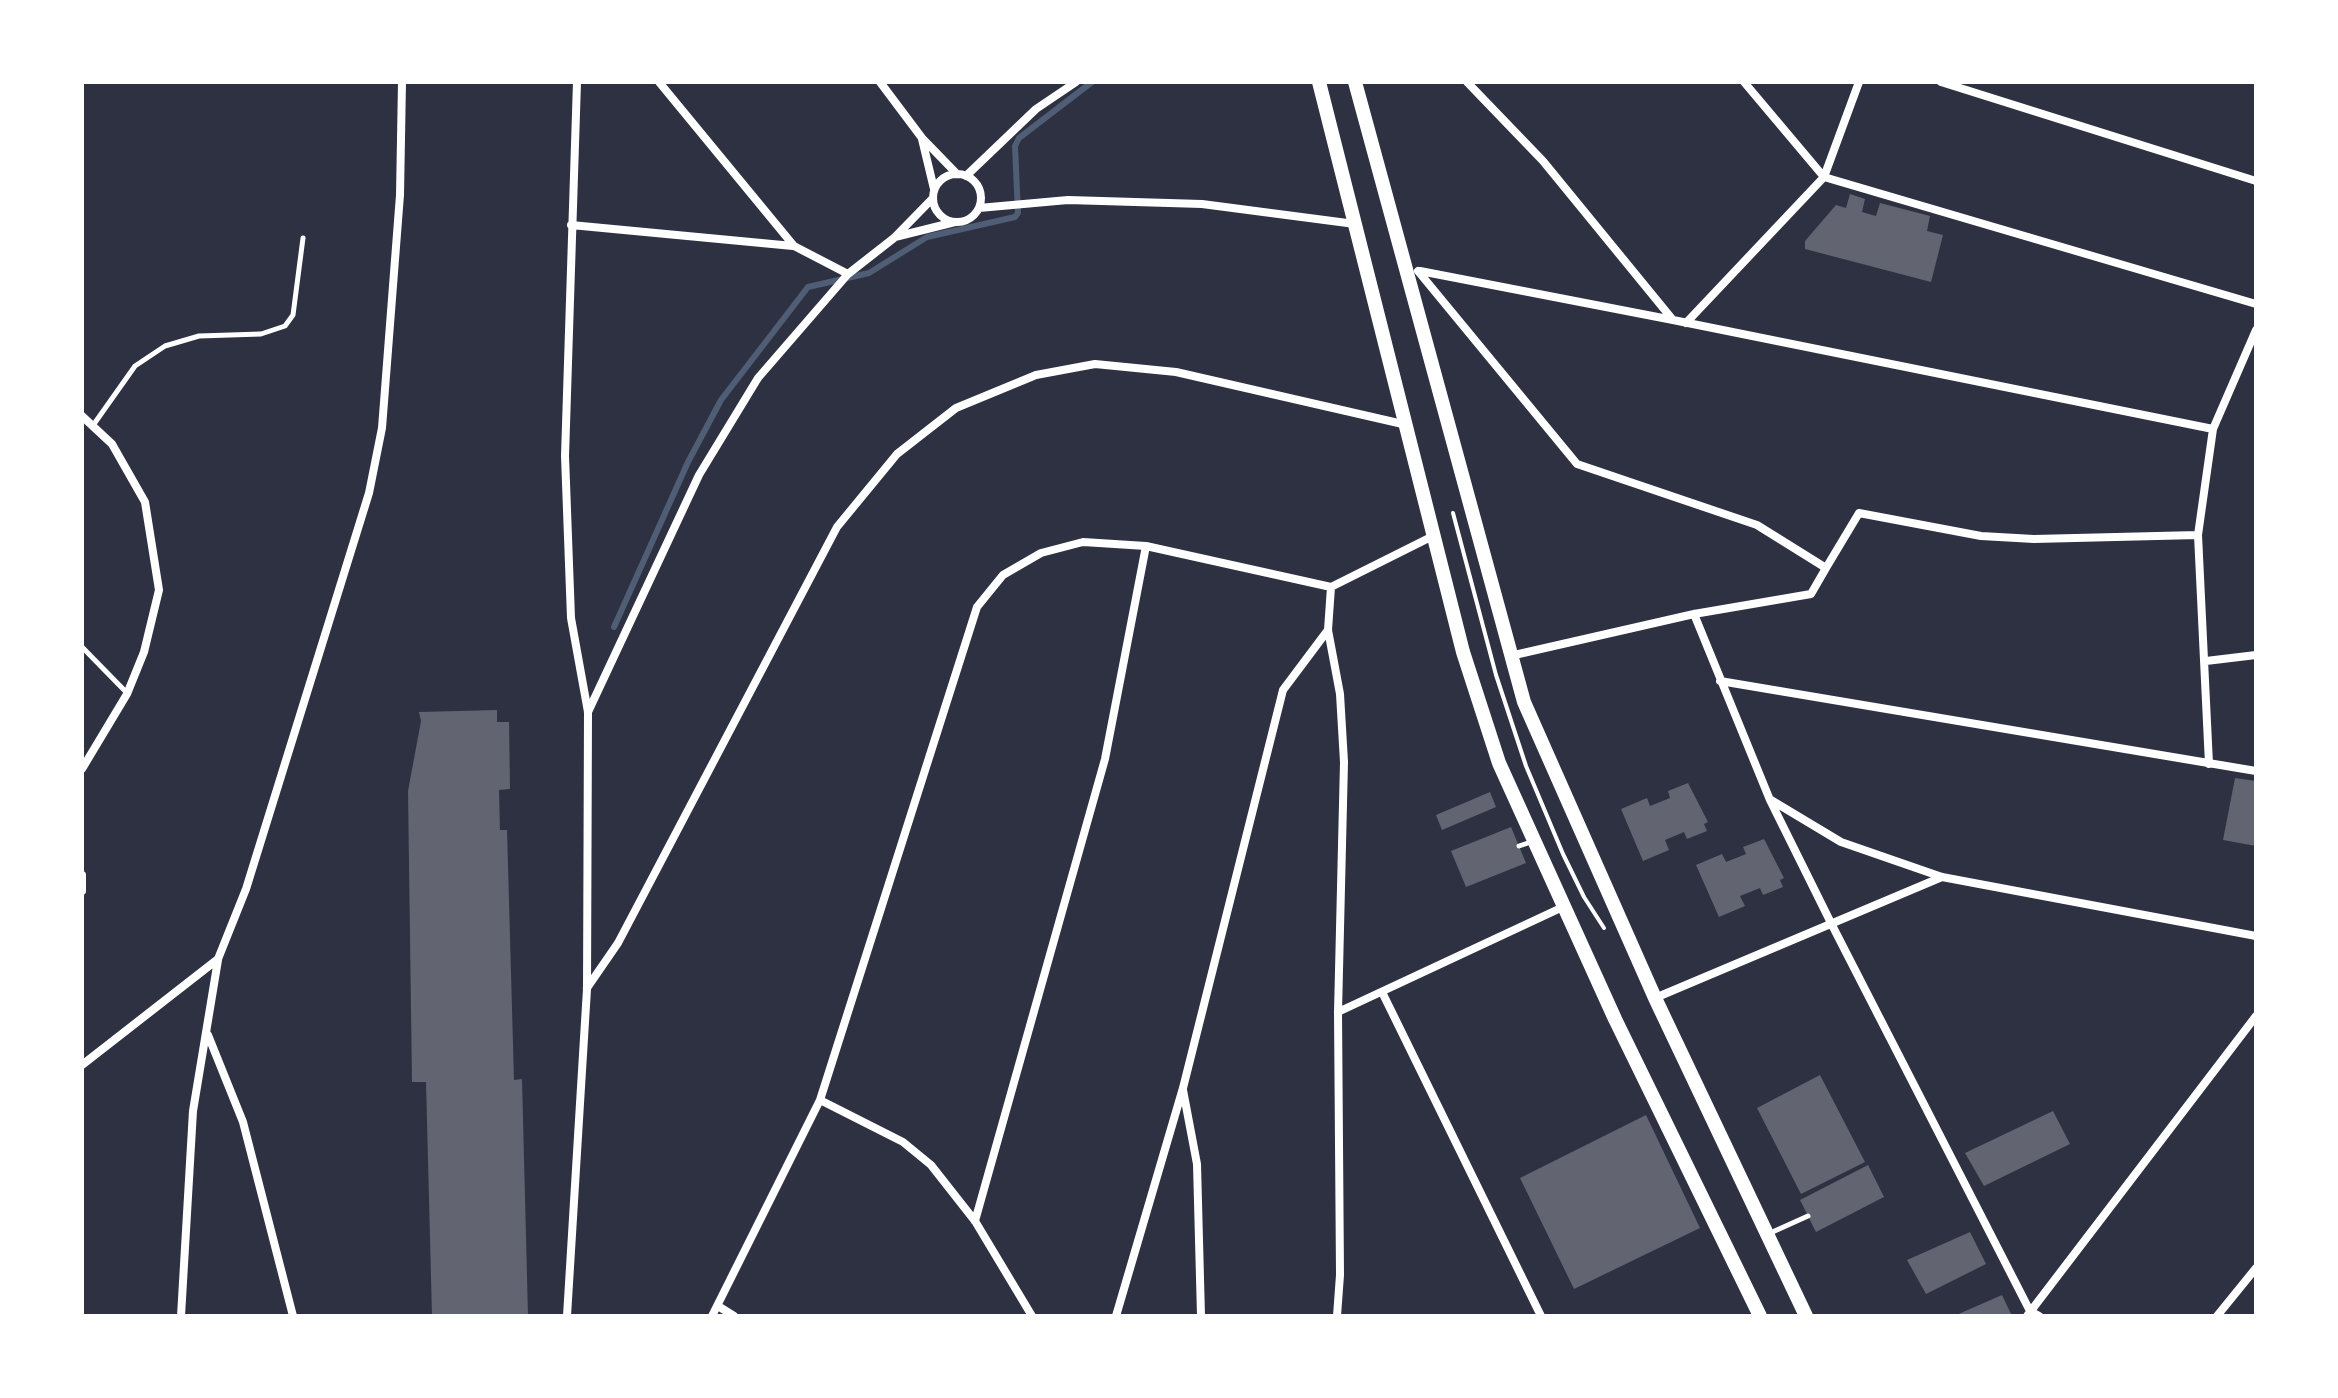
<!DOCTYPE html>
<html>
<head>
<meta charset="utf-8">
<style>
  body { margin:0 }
  #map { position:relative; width:2338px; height:1398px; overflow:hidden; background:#2d3142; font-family:"PT Sans",sans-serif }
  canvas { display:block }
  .frame { position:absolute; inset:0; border:84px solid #fff; pointer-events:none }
</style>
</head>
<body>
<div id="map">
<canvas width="2338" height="1398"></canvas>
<div class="frame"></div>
</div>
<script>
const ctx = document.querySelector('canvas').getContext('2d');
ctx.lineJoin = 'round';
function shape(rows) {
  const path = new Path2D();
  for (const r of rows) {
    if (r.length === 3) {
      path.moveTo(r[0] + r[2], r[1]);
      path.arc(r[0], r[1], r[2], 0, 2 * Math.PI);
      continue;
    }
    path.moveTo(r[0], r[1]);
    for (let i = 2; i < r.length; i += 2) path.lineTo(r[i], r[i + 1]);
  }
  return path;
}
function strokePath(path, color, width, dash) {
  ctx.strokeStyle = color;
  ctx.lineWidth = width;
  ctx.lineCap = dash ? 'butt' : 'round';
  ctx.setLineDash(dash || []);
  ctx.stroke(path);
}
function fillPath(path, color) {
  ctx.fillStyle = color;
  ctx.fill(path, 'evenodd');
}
strokePath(shape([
  [614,627,688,462,721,400,808,287,869,273,927,237,1015,217,1018,213,1015,146,1019,138,1092,82]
]), '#4f5d75', 6);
fillPath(shape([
  [1850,194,1865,199,1862,212,1876,216,1880,203,1930,216,1927,231,1943,235,1931,282,1805,249,1805,241,1836,205,1846,208],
  [497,710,497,722,509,722,510,789,499,790,500,830,507,830,514,1080,522,1079,528,1316,432,1316,426,1082,412,1082,408,791,421,721,419,712],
  [2235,778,2256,781,2256,846,2223,840],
  [1688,783,1708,822,1704,824,1707,831,1687,839,1684,832,1665,840,1669,850,1643,861,1621,809,1647,798,1650,806,1670,798,1668,791],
  [1490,792,1496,807,1442,830,1436,815],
  [1511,827,1526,863,1466,887,1451,851],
  [1764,839,1784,878,1780,880,1783,887,1763,895,1760,888,1740,896,1745,906,1719,917,1696,865,1722,854,1726,862,1746,854,1743,847],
  [1820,1075,1865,1162,1801,1194,1757,1108],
  [2053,1111,2070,1144,1984,1186,1965,1153],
  [1646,1115,1700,1228,1574,1289,1520,1178],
  [1868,1165,1884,1197,1816,1232,1800,1200],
  [1970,1232,1986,1264,1926,1294,1907,1260],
  [2002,1295,2012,1316,1954,1316]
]), '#626471');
strokePath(shape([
  [1453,513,1496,675,1526,766,1563,854,1584,897,1604,928]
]), '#fff', 4);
strokePath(shape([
  [94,424,135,366,165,346,199,336,261,334,285,326,293,315,303,238],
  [82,647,127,693],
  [1519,846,1531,842],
  [1768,1234,1808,1216]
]), '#fff', 5);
strokePath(shape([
  [659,82,794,246,848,274],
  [880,82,922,138,957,174],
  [1467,82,1543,161,1673,320,2213,429],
  [1744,82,1824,177,2256,304],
  [1941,82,2256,181],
  [922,139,934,189],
  [957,198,24],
  [966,176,1036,109,1076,82],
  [979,208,1068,200,1202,204,1355,224],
  [571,225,793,246],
  [895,237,955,222],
  [1418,271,1577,464,1757,525,1826,568,1811,594,1694,614,1510,656],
  [1420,271,1673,320],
  [1686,323,1824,177,1859,82],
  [82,416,112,444,145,502,159,590,144,652,127,694,82,769],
  [1826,568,1859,513,1981,536,2034,539,2198,535],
  [1331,587,1328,630,1340,694,1344,762,1338,1012,1340,1275,1337,1316],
  [1694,614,1770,800,1832,925,2030,1311,2039,1316],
  [2206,661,2256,655],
  [1720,681,2256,771],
  [588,712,699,475,758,378,848,274,894,238,933,198],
  [2209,764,2198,535,2213,429,2256,330],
  [1771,800,1841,842,1942,877,2256,936],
  [82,875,82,891],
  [587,988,618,943,837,527,897,454,956,408,1036,375,1095,364,1176,372,1407,425],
  [1382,992,1541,1316],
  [1655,998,1942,877],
  [1338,1012,1563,907],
  [208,1035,243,1122,293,1316],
  [82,1065,218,959,246,889,369,493,382,428,400,195,402,82],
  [1183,1090,1197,1164,1201,1316],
  [820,1100,903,1142,931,1165,975,1221,1032,1316],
  [975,1221,1105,759,1146,546],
  [718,1306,734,1316],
  [181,1316,193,1111,218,960],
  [567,1316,587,989,588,712,571,618,565,456,577,82],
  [712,1316,820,1100,977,607,1003,575,1041,553,1083,542,1146,546,1331,587,1435,535],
  [1116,1316,1183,1088,1283,690,1328,630],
  [2027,1316,2256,1016],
  [2217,1316,2256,1268]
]), '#fff', 8);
strokePath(shape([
  [1319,82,1463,652,1499,763,1615,1019,1760,1316],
  [1355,82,1524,702,1655,998,1806,1316]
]), '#fff', 14);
</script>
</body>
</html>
